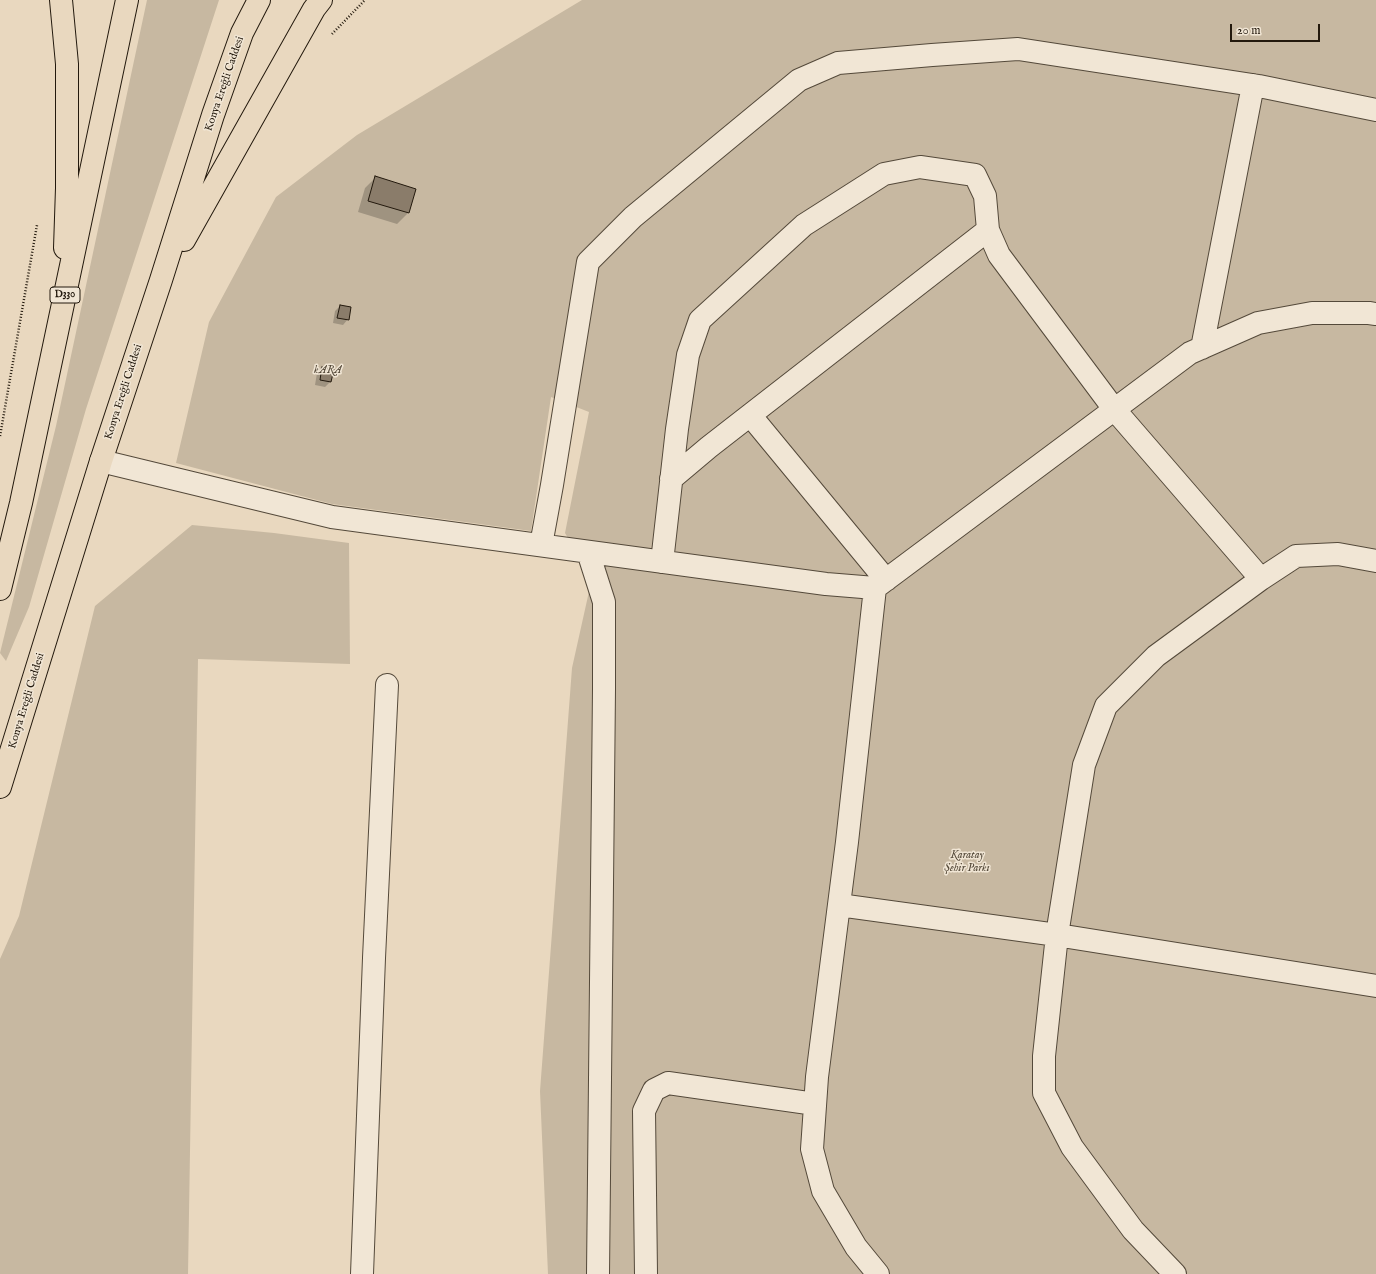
<!DOCTYPE html>
<html>
<head>
<meta charset="utf-8">
<style>
  body { margin:0 }
  #map { position:relative; width:1376px; height:1274px; overflow:hidden; background:#e9d8bf; font-family:"IM FELL English",serif }
  canvas { display:block }
  .scale { position:absolute; left:1230px; top:24px; width:90px; height:18px; box-sizing:border-box; border:2px solid #23190d; border-top:0; padding-left:5px; font-size:12px; line-height:14px; white-space:nowrap; color:#23190d; -webkit-text-stroke:3px #f1e6d5; paint-order:stroke }
</style>
</head>
<body>
<div id="map">
<canvas width="1376" height="1274"></canvas>
<div class="scale">20 m</div>
</div>
<script>
const ctx = document.querySelector('canvas').getContext('2d');
ctx.lineJoin = 'round';
function fillPath(path, color) {
  ctx.fillStyle = color;
  ctx.fill(path, 'evenodd');
}
function shape(rows) {
  const path = new Path2D();
  for (const r of rows) {
    path.moveTo(r[0], r[1]);
    for (let i = 2; i < r.length; i += 2) path.lineTo(r[i], r[i + 1]);
  }
  return path;
}
function strokePath(path, color, width, dash) {
  ctx.strokeStyle = color;
  ctx.lineWidth = width;
  ctx.lineCap = dash ? 'butt' : 'round';
  ctx.setLineDash(dash || []);
  ctx.stroke(path);
}
function write(font, color, halo, rows, align = 'center') {
  ctx.font = font + ' "IM FELL English",serif';
  ctx.lineWidth = 3;
  ctx.setLineDash([]);
  ctx.textBaseline = 'middle';
  ctx.strokeStyle = halo;
  ctx.fillStyle = color;
  for (const [text, x, y, turn = 0] of rows) {
    ctx.save();
    ctx.translate(x, y);
    ctx.rotate((+turn || 0) * Math.PI / 180);
    ctx.textAlign = isNaN(turn) ? turn : align;
    if (halo) ctx.strokeText(text, 0, 0);
    ctx.fillText(text, 0, 0);
    ctx.restore();
  }
}
fillPath(shape([
  [147,0,219,0,86,409,29,607,6,661,0,653,56,426],
  [582,0,1376,0,1376,1274,548,1274,540,1091,572,668,592,578,565,533,589,412,551,397,531,531,332,504,176,463,209,322,276,197,357,135],
  [192,525,274,533,349,543,350,664,198,659,188,1274,0,1274,0,959,19,916,95,606]
]), '#c7b8a1');
fillPath(shape([
  [376,177,408,213,397,224,358,212,365,188],
  [340,306,348,319,343,325,333,323,335,311],
  [322,368,332,370,330,382,325,387,315,385,317,373]
]), '#0003');
const building = shape([
  [375,176,416,189,409,213,368,201,375,176],
  [340,305,351,307,349,320,337,318,340,305],
  [322,367,334,369,331,382,320,380,322,367]
]);
fillPath(building, '#8a7c6a');
strokePath(building, '#23190d', 1);
const minor = shape([
  [1202,348,1253,85],
  [750,415,886,580],
  [101,461,332,517,826,584,875,588,847,842,817,1077,812,1149,823,1191,856,1247,878,1274],
  [671,479,709,447,988,230],
  [541,545,552,485,588,262,633,217,799,80,838,63,932,55,1018,49,1259,86,1376,110],
  [588,552,604,602,604,689,598,1274],
  [662,562,677,429,688,355,700,320,804,225,884,174,920,167,975,175,985,196,988,230,999,255,1114,409,1261,579,1156,656,1106,706,1084,765,1057,935,1044,1056,1044,1093,1072,1147,1133,1230,1175,1274],
  [1261,579,1296,556,1338,554,1376,561],
  [875,588,1190,353,1258,323,1312,313,1369,313,1376,314],
  [839,905,1057,935,1376,986],
  [362,1274,374,958,387,685],
  [646,1274,644,1111,654,1090,668,1083,815,1104]
]);
const highway = shape([
  [61,0,67,64,67,188,65,248],
  [184,240,314,9,321,0],
  [0,589,21,503,127,0],
  [0,787,101,461,161,280,213,115,242,33,259,0]
]);
strokePath(minor, '#54493a', 24);
strokePath(highway, '#23190d', 24);
strokePath(shape([
  [332,34,365,0],
  [0,436,37,225]
]), '#23190d', 2.5, [1, 2]);
strokePath(minor, '#f1e6d5', 22);
strokePath(highway, '#e9d8bf', 22);
for (const [x, y, w] of [
  [65,295,30]
]) {
  const box = new Path2D();
  box.roundRect(x - w / 2, y - 8, w, 16, 3);
  ctx.fillStyle = '#f1e6d5';
  ctx.fill(box);
  strokePath(box, '#23190d', 1);
}
write('bold 10px', '#23190d', null, [
  ["D330",65,295]
]);
write('11px', '#23190d', '#f1e6d5', [
  ["Konya Ereğli Caddesi",225,84,-71],
  ["Konya Ereğli Caddesi",124,392,-72],
  ["Konya Ereğli Caddesi",27,701,-73]
]);
write('italic 11px', '#544939', '#f1e6d5', [
  ["kARA",328,371],
  ["Karatay",967,856],
  ["Şehir Parkı",967,869]
]);
</script>
</body>
</html>
